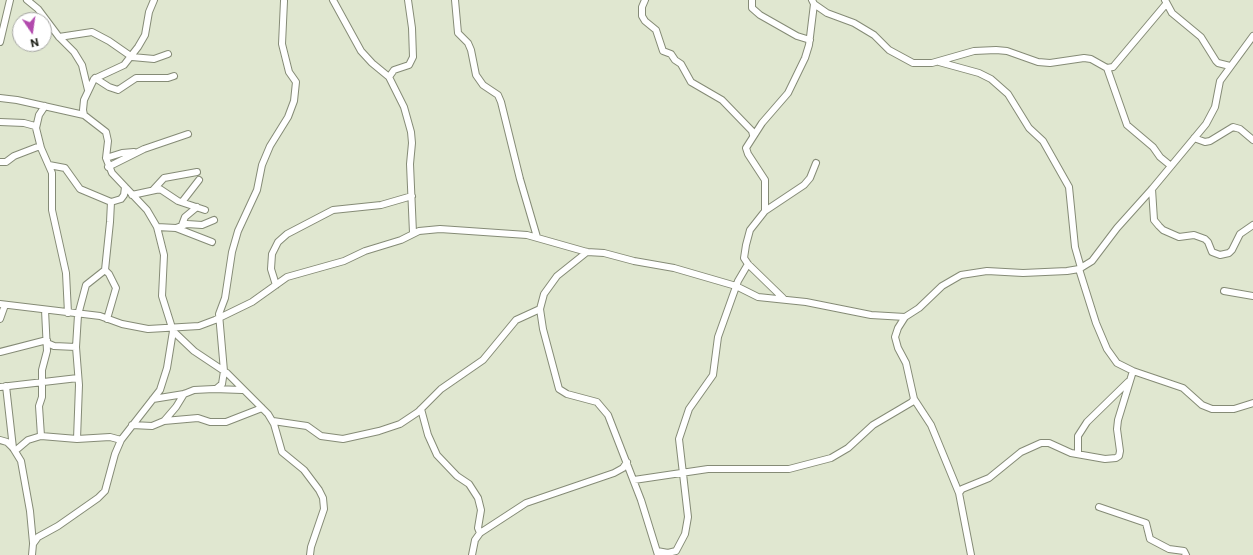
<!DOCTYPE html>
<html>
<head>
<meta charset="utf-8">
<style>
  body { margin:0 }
  #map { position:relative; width:1253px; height:555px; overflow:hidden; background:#e0e7d0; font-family:Commissioner,sans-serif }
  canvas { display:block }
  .north { position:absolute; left:12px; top:12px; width:40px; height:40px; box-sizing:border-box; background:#fff; border:1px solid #a6a7a3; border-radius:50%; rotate:167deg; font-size:11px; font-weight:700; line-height:16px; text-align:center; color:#20231a }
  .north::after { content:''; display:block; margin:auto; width:14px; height:18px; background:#b24aad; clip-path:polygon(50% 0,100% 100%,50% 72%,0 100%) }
</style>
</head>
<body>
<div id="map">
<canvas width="1253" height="555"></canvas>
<div class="north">N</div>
</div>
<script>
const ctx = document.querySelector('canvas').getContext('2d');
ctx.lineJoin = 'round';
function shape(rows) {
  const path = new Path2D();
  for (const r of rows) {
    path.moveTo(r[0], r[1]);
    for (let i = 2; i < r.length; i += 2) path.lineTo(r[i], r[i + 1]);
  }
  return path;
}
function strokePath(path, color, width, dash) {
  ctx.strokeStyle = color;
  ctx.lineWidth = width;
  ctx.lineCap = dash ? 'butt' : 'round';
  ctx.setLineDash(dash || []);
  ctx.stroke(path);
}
const minor = shape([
  [27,0,38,9,59,37,74,52,82,65,88,90],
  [333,0,361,51,372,63,389,77,404,107,411,132,412,143,410,164,413,233],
  [455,0,458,33,468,43,471,50,476,75,483,85,498,95,501,102,520,179,537,237],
  [645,0,642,7,642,16,645,21,656,30,663,51,671,54,675,60,681,64,691,82,722,100,752,131,753,135],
  [752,0,752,8,760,15,797,36,810,40],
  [812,0,814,4,827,13,854,23,874,35,889,50,913,63,932,63,974,51,996,50,1007,51,1038,62,1050,63,1084,58,1091,59,1107,68,1127,125,1153,147,1160,157,1171,166],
  [1165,0,1172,13,1201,37,1216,61,1218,63,1230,66],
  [59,37,92,32,109,41,132,57,154,59,168,54],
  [0,42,10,0],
  [939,62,979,73,991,79,1008,94,1029,128,1043,141,1069,187,1075,247,1081,268],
  [1107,68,1113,67,1166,4],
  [389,77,394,70,409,65,413,57,412,28,408,0],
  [95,78,109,87,118,90,136,78,168,78,174,76],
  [0,98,17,100,84,115],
  [45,106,39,115,36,128,41,148,52,173,52,210,66,273,68,313],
  [0,122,24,123,35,126],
  [1194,138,1205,142,1210,141,1233,127,1240,129,1253,140],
  [106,158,122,153,134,152],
  [0,162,6,162,14,156,40,146],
  [49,165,65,168,80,189,111,202,121,199,124,195,125,187],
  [108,167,144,149,188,134],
  [1152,189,1154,220,1159,226,1163,230,1179,237,1194,235,1205,239,1208,242,1212,252,1220,255,1229,253,1232,250,1240,234,1253,225],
  [153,190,164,178,197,172],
  [132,195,160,189,178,201,205,210],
  [182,202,199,180],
  [765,211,765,180,748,154,746,148,762,123,788,93,805,58,809,45,814,4],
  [182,225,185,217,197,207],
  [157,227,176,228,212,242],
  [176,228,187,224,202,225,214,220],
  [587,252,557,276,544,294,540,309,543,329,559,389,567,394,597,402,608,415,641,500,658,555],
  [1079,269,1096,323,1107,349,1117,363,1133,371,1183,388,1202,405,1212,409,1234,409,1253,403],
  [105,270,109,274,116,288,107,319],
  [276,285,271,269,272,254,278,242,287,234,333,210,381,205,412,196],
  [1224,291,1253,296],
  [783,298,748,264,744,258,746,245,750,230,765,211,804,185,810,178,816,163],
  [0,304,100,316,122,324,148,329,199,326,215,320,252,302,287,277,344,261,365,251,401,240,419,231,440,229,527,235,587,252,604,253,634,261,674,268,736,286,758,297,806,302,871,315,905,317,919,308,942,286,961,275,987,271,1023,273,1067,271,1079,269,1092,261,1117,228,1152,189,1206,124,1215,107,1220,81,1253,36],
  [0,319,5,305],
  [173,331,194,351,227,373,268,414,274,424,282,452,304,470,319,490,323,498,324,509,311,547,310,555],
  [47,343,54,346,76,347],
  [0,352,47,340],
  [6,386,13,448],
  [0,387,78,378],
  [216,389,222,384,224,371,219,314,225,298,232,252,238,231,257,190,262,165,270,146,288,117,294,101,296,82,289,72,282,44,284,1],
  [153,399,184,394,194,390,214,389,242,390],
  [914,399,931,425,959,493],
  [421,409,428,435,437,455,457,476,469,484,478,498,481,510,478,528,480,533],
  [164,421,198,418,210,422,226,422,262,408],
  [273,421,307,426,321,436,343,439,379,431,400,424,418,412,441,389,483,360,516,320,540,309],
  [132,425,152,426,164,421,176,407,184,394],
  [41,436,39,406,42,397,42,370,47,351,45,310],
  [77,439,79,385,76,347,78,315,86,285,105,270,110,222,111,202],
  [0,440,7,442,13,448,21,461,30,511,33,543],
  [15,451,28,440,41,436,77,439,110,437,121,440],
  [1078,454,1078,436,1087,422,1128,382],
  [634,480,708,469,789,469,831,458,848,448,873,425,912,402,914,399,906,363,898,348,895,337,898,328,905,317],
  [1099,507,1146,523,1150,539,1169,549,1184,551,1186,555],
  [657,551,668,553,676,551,685,534,688,517,679,439,689,409,713,375,718,337,738,281,748,264],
  [32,555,33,544,38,537,58,526,98,498,105,491,115,454,121,440,160,390,167,368,173,331,162,296,164,255,157,227,147,210,112,173,106,158,108,141,106,132,84,115,83,110,84,100,94,79,124,65,138,47,145,35,149,12,154,0],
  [472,555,475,540,480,533,526,503,614,473,623,468,627,462],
  [971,555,959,493,962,489,989,478,1021,452,1041,443,1049,443,1071,453,1105,459,1116,458,1119,456,1120,451,1117,429,1118,420,1133,371]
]);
strokePath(minor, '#858b76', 8);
strokePath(minor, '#fff', 6);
</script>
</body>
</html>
